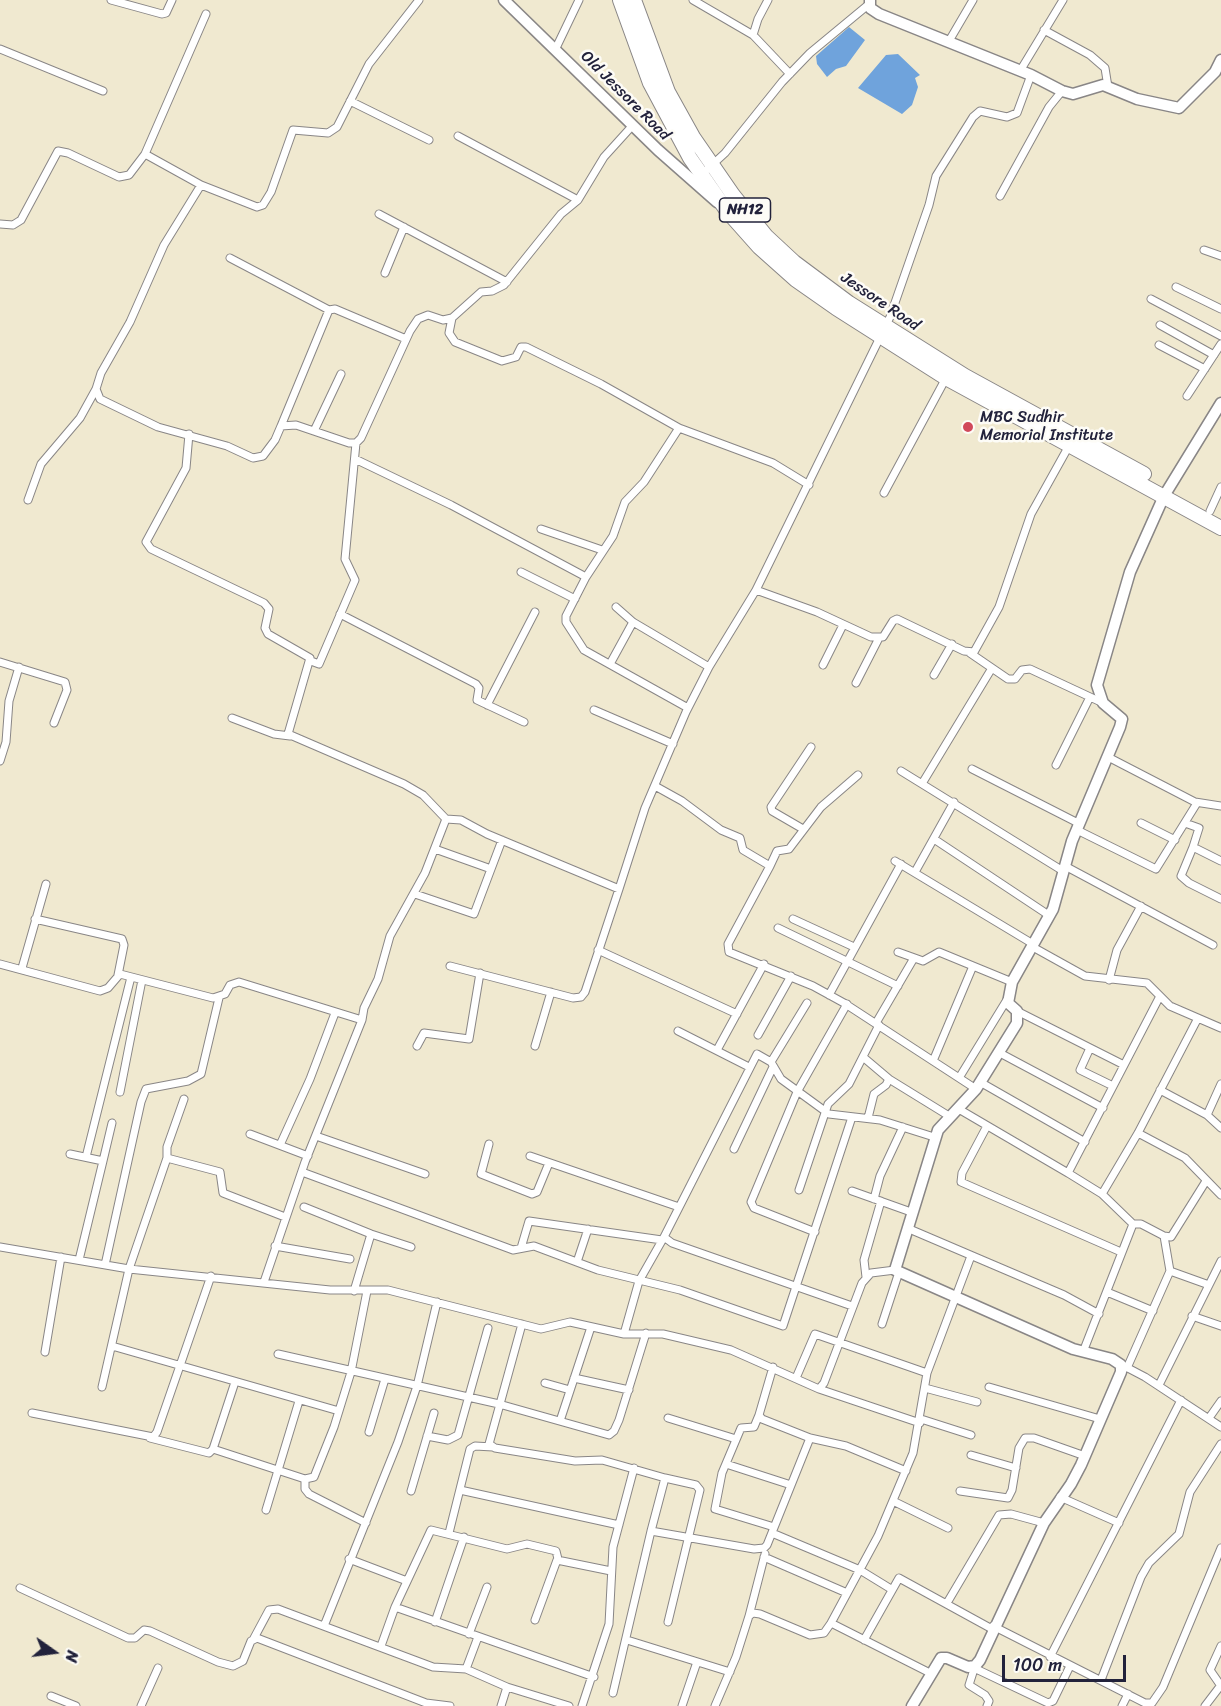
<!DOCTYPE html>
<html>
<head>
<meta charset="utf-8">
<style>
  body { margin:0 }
  #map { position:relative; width:1221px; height:1706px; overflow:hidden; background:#f0e9d0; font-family:Sriracha,sans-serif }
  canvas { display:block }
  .north { position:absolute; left:24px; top:1622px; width:60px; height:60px; -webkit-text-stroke:4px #fdfcf7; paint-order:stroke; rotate:104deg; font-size:16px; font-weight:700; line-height:24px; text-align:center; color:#22223b }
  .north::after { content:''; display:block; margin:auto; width:21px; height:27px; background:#22223b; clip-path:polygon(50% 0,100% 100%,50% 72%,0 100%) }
  .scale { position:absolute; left:1002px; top:1655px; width:124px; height:27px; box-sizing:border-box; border:3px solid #22223b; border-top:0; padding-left:8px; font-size:18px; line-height:21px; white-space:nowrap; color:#22223b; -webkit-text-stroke:4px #fdfcf7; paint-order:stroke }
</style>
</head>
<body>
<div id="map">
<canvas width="1221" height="1706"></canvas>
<div class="north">N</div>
<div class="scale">100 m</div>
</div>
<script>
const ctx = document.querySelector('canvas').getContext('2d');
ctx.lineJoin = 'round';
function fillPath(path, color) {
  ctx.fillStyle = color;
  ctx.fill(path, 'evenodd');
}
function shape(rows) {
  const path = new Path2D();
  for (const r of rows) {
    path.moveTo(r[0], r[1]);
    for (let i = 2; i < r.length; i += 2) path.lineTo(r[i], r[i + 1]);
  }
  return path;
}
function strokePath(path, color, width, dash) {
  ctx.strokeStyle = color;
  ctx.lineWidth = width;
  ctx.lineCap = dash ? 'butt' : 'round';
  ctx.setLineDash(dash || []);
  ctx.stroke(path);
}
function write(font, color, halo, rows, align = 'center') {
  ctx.font = font + ' Sriracha,sans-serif';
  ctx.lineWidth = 5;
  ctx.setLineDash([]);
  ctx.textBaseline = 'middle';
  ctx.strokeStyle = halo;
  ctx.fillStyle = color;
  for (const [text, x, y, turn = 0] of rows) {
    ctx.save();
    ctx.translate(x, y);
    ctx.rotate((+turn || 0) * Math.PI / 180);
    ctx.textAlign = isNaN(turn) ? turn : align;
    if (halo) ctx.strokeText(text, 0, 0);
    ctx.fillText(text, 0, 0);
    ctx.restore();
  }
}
fillPath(shape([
  [849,27,865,40,846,66,836,69,827,77,817,64,816,56],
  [898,54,920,75,915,78,918,87,912,105,902,114,858,88,886,55]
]), '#6fa3dc');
const street = shape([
  [111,0,162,14,166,13,172,0],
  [419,0,369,64,337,127,328,133,293,130,271,192,263,205,257,207,201,185,164,245,130,322,101,373,96,389,100,399,158,427,227,446,253,458,263,456,275,440,281,426,296,425,349,443,356,443,361,438,410,331,418,319,428,315,443,320,452,318,481,292,492,291,504,285,561,214,578,200,604,157,633,125],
  [693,0,753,35],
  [768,0,758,19,753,35,790,74],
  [1044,30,1090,55,1105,68,1108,87],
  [949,41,973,0],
  [556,48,579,0],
  [0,49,103,91],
  [1020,71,1063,0],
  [350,101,429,140],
  [458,136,578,200],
  [145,154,206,14],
  [700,176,725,153,782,82,810,53,868,5],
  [1000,196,1049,107,1062,91],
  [379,214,507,282],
  [0,224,13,225,21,220,58,151,68,153,119,177,129,175,145,154,201,185],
  [1204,250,1221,256],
  [230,258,329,310],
  [385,273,404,227],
  [1176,287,1221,309],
  [1151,299,1221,336],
  [452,318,449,333,455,342,502,361,516,357,521,347,526,347,601,384,679,428,773,463,809,485],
  [1160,325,1214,355],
  [1159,345,1205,369],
  [1187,396,1221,344],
  [281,426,329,310,335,309,406,339],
  [679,428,644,482,625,502,613,536,586,577,566,616,566,622,584,650,688,708],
  [314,431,341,374],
  [189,434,186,468,146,542,151,549,264,603,269,609,265,628,268,634,310,658,288,734,404,784,423,795,446,819,461,820,487,834,619,889,645,808,686,712,709,667,756,590,817,612,871,637,883,637,893,621,897,619,964,651,974,652,999,607,1031,514,1070,444],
  [355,459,451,505,586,577],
  [884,493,946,378],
  [28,500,41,464,80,418,96,389],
  [1210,511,1221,487],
  [541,529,602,550],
  [521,572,575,599],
  [756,590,890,317,929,205,936,176,973,117,980,111,1007,117,1017,113,1031,75],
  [616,607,633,622,709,667],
  [340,614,476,684,479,688,477,700,524,722],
  [970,653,1008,679,1015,679,1022,670,1030,669,1103,703],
  [311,661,319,664,355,580,345,559,356,443],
  [0,662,65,682,67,690,54,723],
  [610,664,633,622],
  [823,665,843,625],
  [934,675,952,644],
  [856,683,879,638],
  [487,705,535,612],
  [594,710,673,744],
  [232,718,274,734,290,736],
  [1108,757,1195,802,1221,806],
  [0,761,6,742,9,701,19,667],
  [1056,765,1090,697],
  [972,769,1080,824],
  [901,771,1063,871],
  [923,782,992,668],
  [655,786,682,801,721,830,740,838,743,850,770,866,777,851,789,849,821,807,858,775],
  [1141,823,1175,840],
  [1185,823,1199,828,1193,847,1221,861],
  [803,829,772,811,771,807,811,747],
  [1077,830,1156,869,1197,803],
  [934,839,1050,916],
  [1193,847,1181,876,1189,883,1221,899],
  [435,849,491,869],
  [895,861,1033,944],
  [770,866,728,944,729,952,813,986,844,1003,976,1089],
  [1065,866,1213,945],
  [915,872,954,802],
  [415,894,474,914,502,840],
  [35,919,122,939,124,945,118,975],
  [793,919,854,947],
  [778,928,898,986],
  [1031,946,1085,976,1147,983,1170,1006,1221,1028],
  [598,950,737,1014],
  [898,952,923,961,939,952,1012,982],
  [0,964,100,991,108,988,120,974,213,998,225,994,230,985,239,982,362,1020,364,1008,378,979,390,936,425,873,446,819],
  [450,966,573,998,581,997,585,992,619,889],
  [22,968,46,884],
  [1109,980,1117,950,1141,906],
  [829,995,901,864],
  [1017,1011,1124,1065],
  [876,1023,914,958],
  [678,1031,749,1067],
  [758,1035,791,976],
  [417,1046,424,1033,469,1039,480,973],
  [535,1046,551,992],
  [1090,1048,1080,1070,1113,1086],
  [717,1050,764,964],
  [998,1052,1103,1108],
  [863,1057,889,1079,886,1085,874,1094,868,1118],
  [933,1061,973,966],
  [771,1062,807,1003],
  [959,1078,1008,998],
  [889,1079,949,1116],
  [980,1082,1085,1142],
  [1160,1090,1207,1115,1221,1128],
  [120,1092,142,980],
  [184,1099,167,1147,167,1158,220,1172,223,1193,285,1217],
  [957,1108,1068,1173,1160,996],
  [1207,1115,1221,1084],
  [987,1126,962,1173,961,1182,1121,1252],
  [1138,1133,1185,1158,1221,1195],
  [250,1134,308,1156],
  [316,1136,425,1174],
  [489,1144,481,1174,532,1194,537,1192,549,1163],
  [280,1145,310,1079,335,1013],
  [734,1149,773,1067],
  [70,1154,103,1161,79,1260],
  [530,1156,679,1207],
  [86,1157,131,977],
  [103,1161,112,1123],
  [302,1172,513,1250,534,1246,598,1270,680,1290,783,1326,852,1117],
  [1068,1173,1102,1194],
  [799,1190,828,1104,849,1084,879,1025],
  [852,1191,911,1212],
  [874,1199,880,1176,903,1127],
  [304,1207,371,1234,411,1247],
  [1133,1224,1102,1194,1138,1133,1198,1018],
  [907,1228,1064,1295,1099,1314],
  [815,1232,754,1208,751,1202,797,1092,847,1004],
  [275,1246,350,1259],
  [0,1247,129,1269,330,1290,388,1290,541,1329,570,1322,624,1334,663,1334,731,1350,819,1389,824,1383,862,1283,871,1273,895,1270],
  [521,1248,529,1221,662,1240],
  [577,1262,588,1229],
  [105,1265,141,1102,146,1089,188,1081,201,1074,219,998],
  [1170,1271,1209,1285],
  [866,1277,864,1260,881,1201],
  [264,1282,305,1162,362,1020],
  [354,1291,371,1234],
  [1107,1292,1153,1311],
  [852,1306,672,1243,664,1237,757,1054,771,1062,781,1079,829,1114,880,1120,934,1137],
  [1192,1316,1221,1326],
  [522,1324,489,1444,495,1448,575,1461,602,1460,665,1478,651,1531,754,1549,764,1548,767,1545,810,1438],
  [882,1324,899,1272],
  [624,1334,639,1281,664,1237],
  [112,1346,339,1411],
  [45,1352,61,1257],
  [1083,1352,1133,1224,1141,1224,1164,1236,1171,1237,1206,1181],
  [278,1354,499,1404,609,1435,614,1431,619,1420,646,1333],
  [1124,1366,1145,1377,1221,1427],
  [773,1367,759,1415,762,1419,810,1438,846,1446,906,1471],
  [1127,1368,1170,1271,1164,1236],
  [574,1378,629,1390],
  [796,1378,815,1334,927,1373],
  [545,1383,570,1390],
  [1159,1385,1221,1261],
  [102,1387,129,1269,167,1158],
  [989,1387,1100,1419],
  [925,1388,977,1402],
  [819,1389,920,1423],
  [32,1413,153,1437,157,1432,211,1276],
  [759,1415,754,1427,741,1428,722,1473,715,1509,774,1527],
  [668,1418,736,1439],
  [1209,1418,1221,1401],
  [921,1419,971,1435],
  [560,1421,591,1327],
  [369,1432,385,1379],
  [427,1436,448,1440,458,1435,488,1328],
  [150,1438,209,1453,213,1449,235,1382],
  [213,1449,305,1479,314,1477,334,1427,351,1372,367,1291],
  [971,1455,1016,1468],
  [726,1464,791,1485],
  [665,1478,696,1485,700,1490,668,1622],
  [305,1479,305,1489,309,1494,366,1523],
  [460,1490,619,1525],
  [411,1491,434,1413],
  [960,1491,1008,1498,1012,1490,1019,1448,1025,1438,1034,1438,1085,1456],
  [1060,1497,1119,1523],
  [893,1501,948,1528],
  [266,1510,299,1401],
  [449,1533,470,1449,475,1446,493,1447],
  [772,1533,860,1570,891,1589],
  [764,1557,847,1593],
  [349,1559,407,1581],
  [20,1588,128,1638,135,1638,144,1630,150,1631,218,1662,233,1666,243,1661,251,1641,257,1638,426,1703,450,1706],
  [947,1603,999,1515,1011,1514,1044,1523],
  [395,1607,594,1677],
  [749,1616,765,1554],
  [535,1620,557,1560,611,1571],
  [435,1622,464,1537],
  [831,1623,930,1673],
  [324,1626,398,1442,417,1386,437,1302],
  [993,1626,1145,1703,1152,1703,1163,1687,1221,1548],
  [469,1634,487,1587],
  [254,1638,269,1610,278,1609,433,1667,466,1669,507,1687],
  [627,1640,730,1672],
  [864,1640,899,1578,992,1629],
  [381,1646,395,1607,431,1530,507,1549,527,1544,556,1551,558,1559],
  [1221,1646,1210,1670,1221,1686],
  [1050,1657,1181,1400],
  [975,1666,969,1685,985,1695,989,1701,987,1706],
  [974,1668,1048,1703,1053,1701,1070,1666],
  [466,1669,478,1637],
  [1101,1680,1141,1577,1149,1563,1179,1534,1190,1492,1221,1444],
  [613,1693,651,1531],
  [51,1696,76,1706],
  [141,1706,158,1668],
  [501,1706,507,1687,569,1706],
  [582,1706,609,1624,613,1547,634,1468],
  [682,1706,697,1662],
  [715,1706,736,1657,749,1616,753,1613,760,1614,810,1635,824,1633,831,1623,878,1536,913,1453,927,1373,971,1256],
  [1122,1706,1128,1694],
  [1205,1706,1221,1685]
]);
const secondary = shape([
  [504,0,658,150,717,202],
  [870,0,870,8,879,14,1031,75,1062,91,1073,94,1103,85,1137,99,1179,108,1215,72,1221,60],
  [912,1706,941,1658,947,1658,968,1667,975,1666,980,1660,1044,1523,1071,1484,1081,1465,1121,1372,1121,1365,1112,1359,1073,1349,895,1270,938,1130,976,1089,1017,1023,1017,1011,1008,1003,1012,982,1053,909,1072,841,1120,727,1122,719,1103,703,1097,685,1130,572,1164,496,1221,403]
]);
const highway = shape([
  [620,0,650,83,690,158,727,211,759,247,796,280,836,308,946,378,1221,528],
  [634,0,668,92,693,137,733,195,766,236,794,262,849,303,965,376,1144,474]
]);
strokePath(street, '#898686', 9);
strokePath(secondary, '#898686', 13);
strokePath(highway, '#898686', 16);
strokePath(street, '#fff', 7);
strokePath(secondary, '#fff', 10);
strokePath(highway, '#fff', 14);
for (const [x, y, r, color] of [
  [968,427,6,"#d1495b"]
]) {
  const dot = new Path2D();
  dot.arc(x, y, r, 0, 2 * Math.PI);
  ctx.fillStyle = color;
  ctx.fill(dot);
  strokePath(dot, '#fdfcf7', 2);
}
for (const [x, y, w] of [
  [745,210,51]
]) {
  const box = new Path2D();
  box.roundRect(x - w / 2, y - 12, w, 24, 4.5);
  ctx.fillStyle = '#fdfcf7';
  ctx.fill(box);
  strokePath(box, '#22223b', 1.5);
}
write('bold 15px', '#22223b', null, [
  ["NH12",745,210]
]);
write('16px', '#22223b', '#fdfcf7', [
  ["Old Jessore Road",625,96,45],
  ["Jessore Road",880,302,34]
]);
write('16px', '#22223b', '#fdfcf7', [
  ["MBC Sudhir",980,418],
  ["Memorial Institute",980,436]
], 'left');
</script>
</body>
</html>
